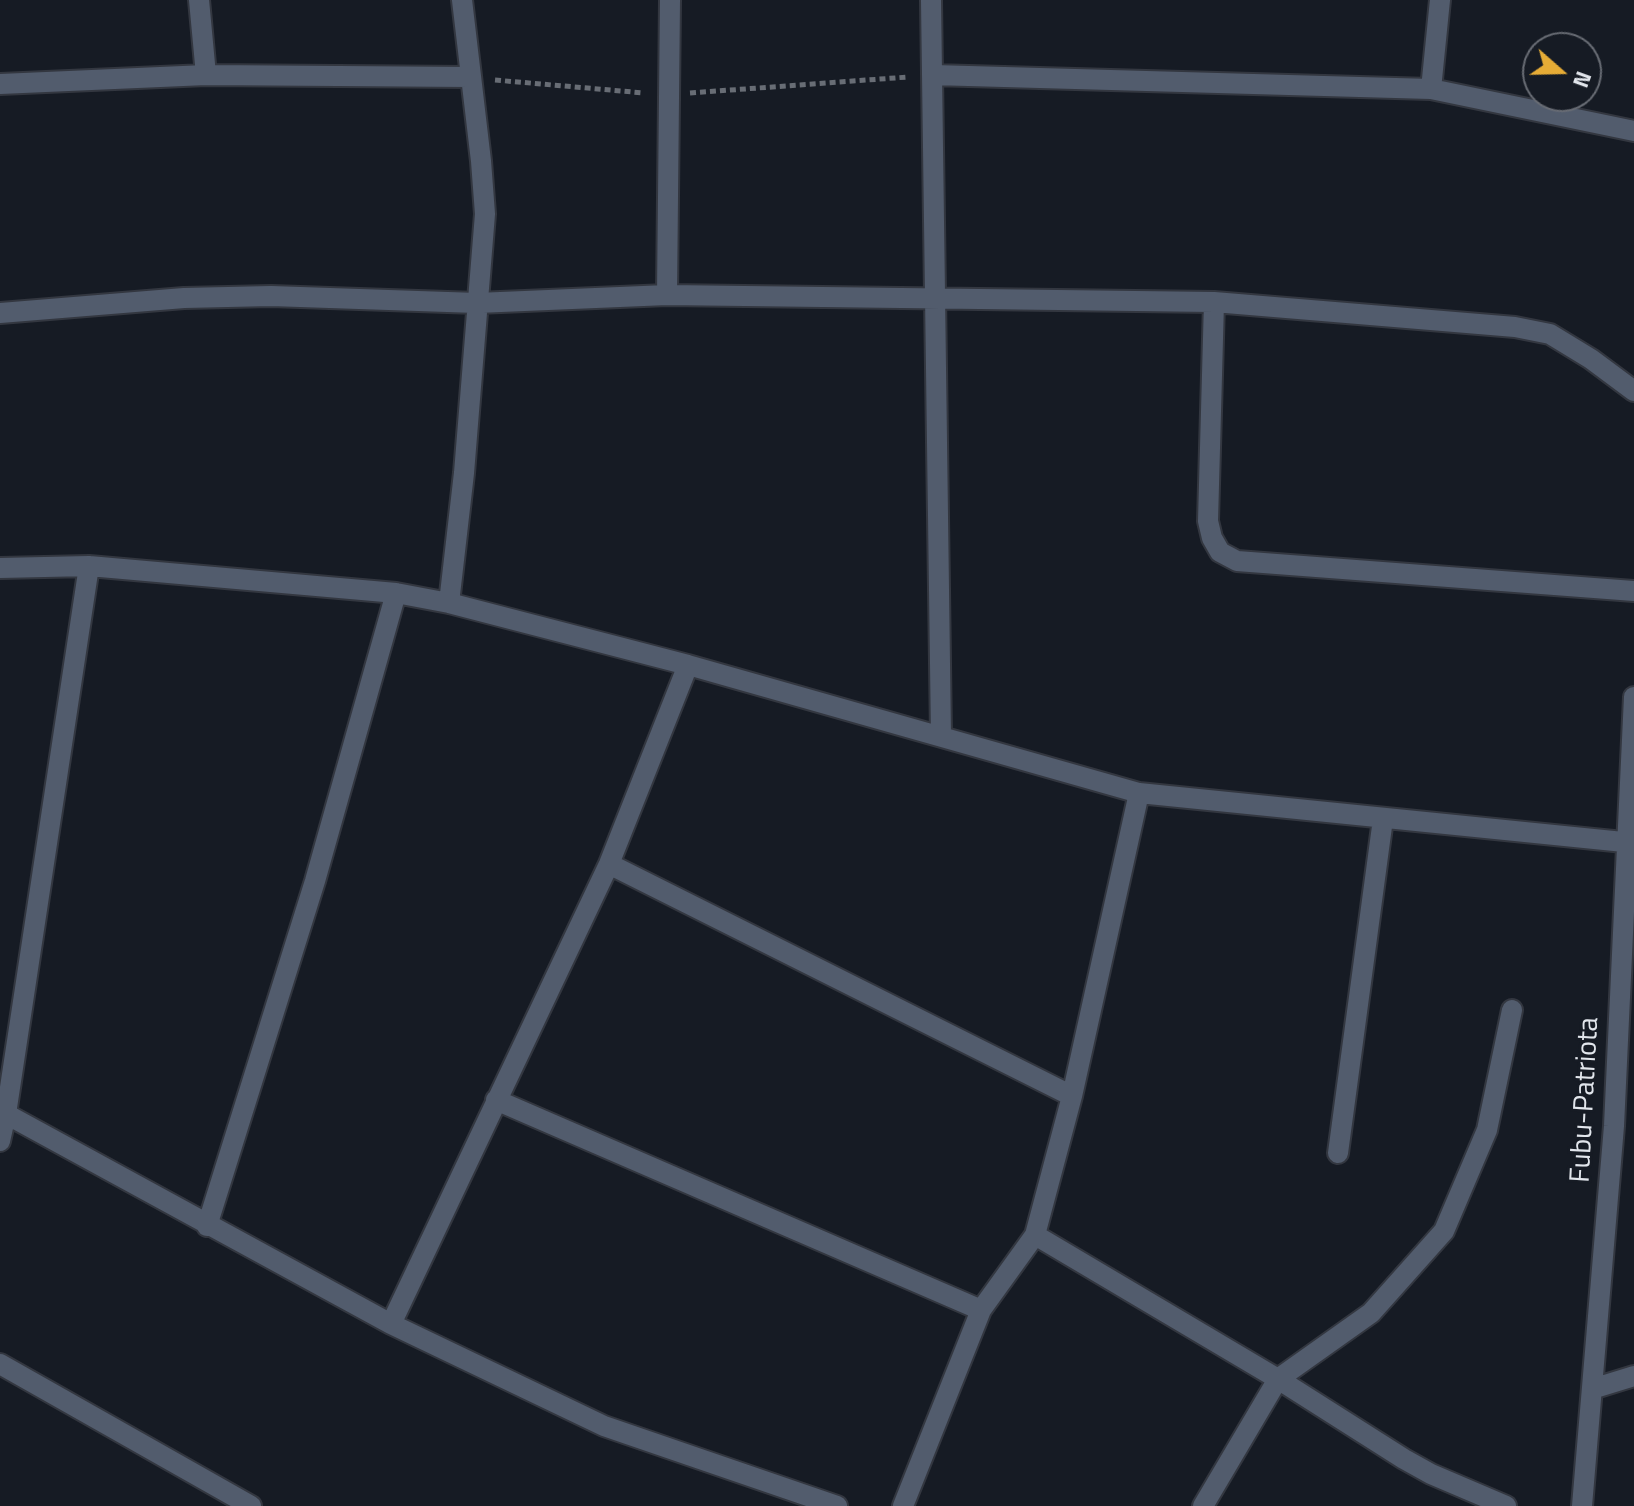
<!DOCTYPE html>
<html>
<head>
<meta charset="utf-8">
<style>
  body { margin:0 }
  #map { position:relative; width:1634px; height:1506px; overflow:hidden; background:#161b24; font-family:"Titillium Web",sans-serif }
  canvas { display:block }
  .north { position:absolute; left:1522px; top:32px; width:80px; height:80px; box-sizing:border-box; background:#161b24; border:2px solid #686c74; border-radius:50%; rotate:110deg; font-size:22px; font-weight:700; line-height:32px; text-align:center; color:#e2e6ec }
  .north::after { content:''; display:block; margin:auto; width:28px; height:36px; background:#e6ac36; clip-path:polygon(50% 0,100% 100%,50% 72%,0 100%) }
</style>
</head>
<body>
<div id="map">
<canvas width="1634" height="1506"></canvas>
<div class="north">N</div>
</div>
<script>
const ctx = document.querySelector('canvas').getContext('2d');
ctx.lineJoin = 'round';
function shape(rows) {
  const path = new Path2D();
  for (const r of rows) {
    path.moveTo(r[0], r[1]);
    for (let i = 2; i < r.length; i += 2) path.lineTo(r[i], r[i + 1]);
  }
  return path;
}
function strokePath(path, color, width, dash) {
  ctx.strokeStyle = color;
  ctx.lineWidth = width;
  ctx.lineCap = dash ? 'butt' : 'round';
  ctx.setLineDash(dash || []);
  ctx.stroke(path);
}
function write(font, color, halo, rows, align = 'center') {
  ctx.font = font + ' "Titillium Web",sans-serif';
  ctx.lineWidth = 6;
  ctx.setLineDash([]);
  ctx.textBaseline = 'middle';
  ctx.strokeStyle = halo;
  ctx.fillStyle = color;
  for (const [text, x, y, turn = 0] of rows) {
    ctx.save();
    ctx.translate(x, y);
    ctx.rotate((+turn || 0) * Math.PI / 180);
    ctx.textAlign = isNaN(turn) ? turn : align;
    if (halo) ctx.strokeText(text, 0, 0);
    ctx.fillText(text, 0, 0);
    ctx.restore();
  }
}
const minor = shape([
  [199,0,206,75],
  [931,0,941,736],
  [933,75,1431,89,1634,131],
  [0,84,206,75,470,77],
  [1431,89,1440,0],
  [667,295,670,0],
  [1214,302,1208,521,1212,538,1220,552,1237,561,1634,591],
  [0,313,184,298,271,296,477,303,667,295,1214,302,1515,327,1550,334,1591,359,1634,391],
  [0,568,89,566,396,593,449,603,688,665,1139,793,1634,843],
  [449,603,464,473,485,214,481,161,462,0],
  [609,864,1072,1096],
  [496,1100,981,1310],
  [6,1114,391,1324,604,1426,837,1506],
  [0,1141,6,1114,89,566],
  [1338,1153,1383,819],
  [207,1226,315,881,396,593],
  [1035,1235,1278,1379,1404,1459,1431,1474,1506,1506],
  [391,1324,609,864,688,665],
  [0,1364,251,1506],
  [1592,1389,1634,1376],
  [903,1506,981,1310,1035,1235,1072,1096,1139,793],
  [1203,1506,1278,1379,1371,1313,1444,1231,1487,1130,1512,1010],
  [1582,1506,1614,1126,1634,697]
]);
strokePath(minor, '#333740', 24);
strokePath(shape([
  [495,80,644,93],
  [690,93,908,77]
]), '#686d75', 5, [6, 4]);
strokePath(minor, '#525c6d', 20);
write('28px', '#e2e6ec', '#161b24', [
  ["Fubu-Patriota",1586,1100,-87]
]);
</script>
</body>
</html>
